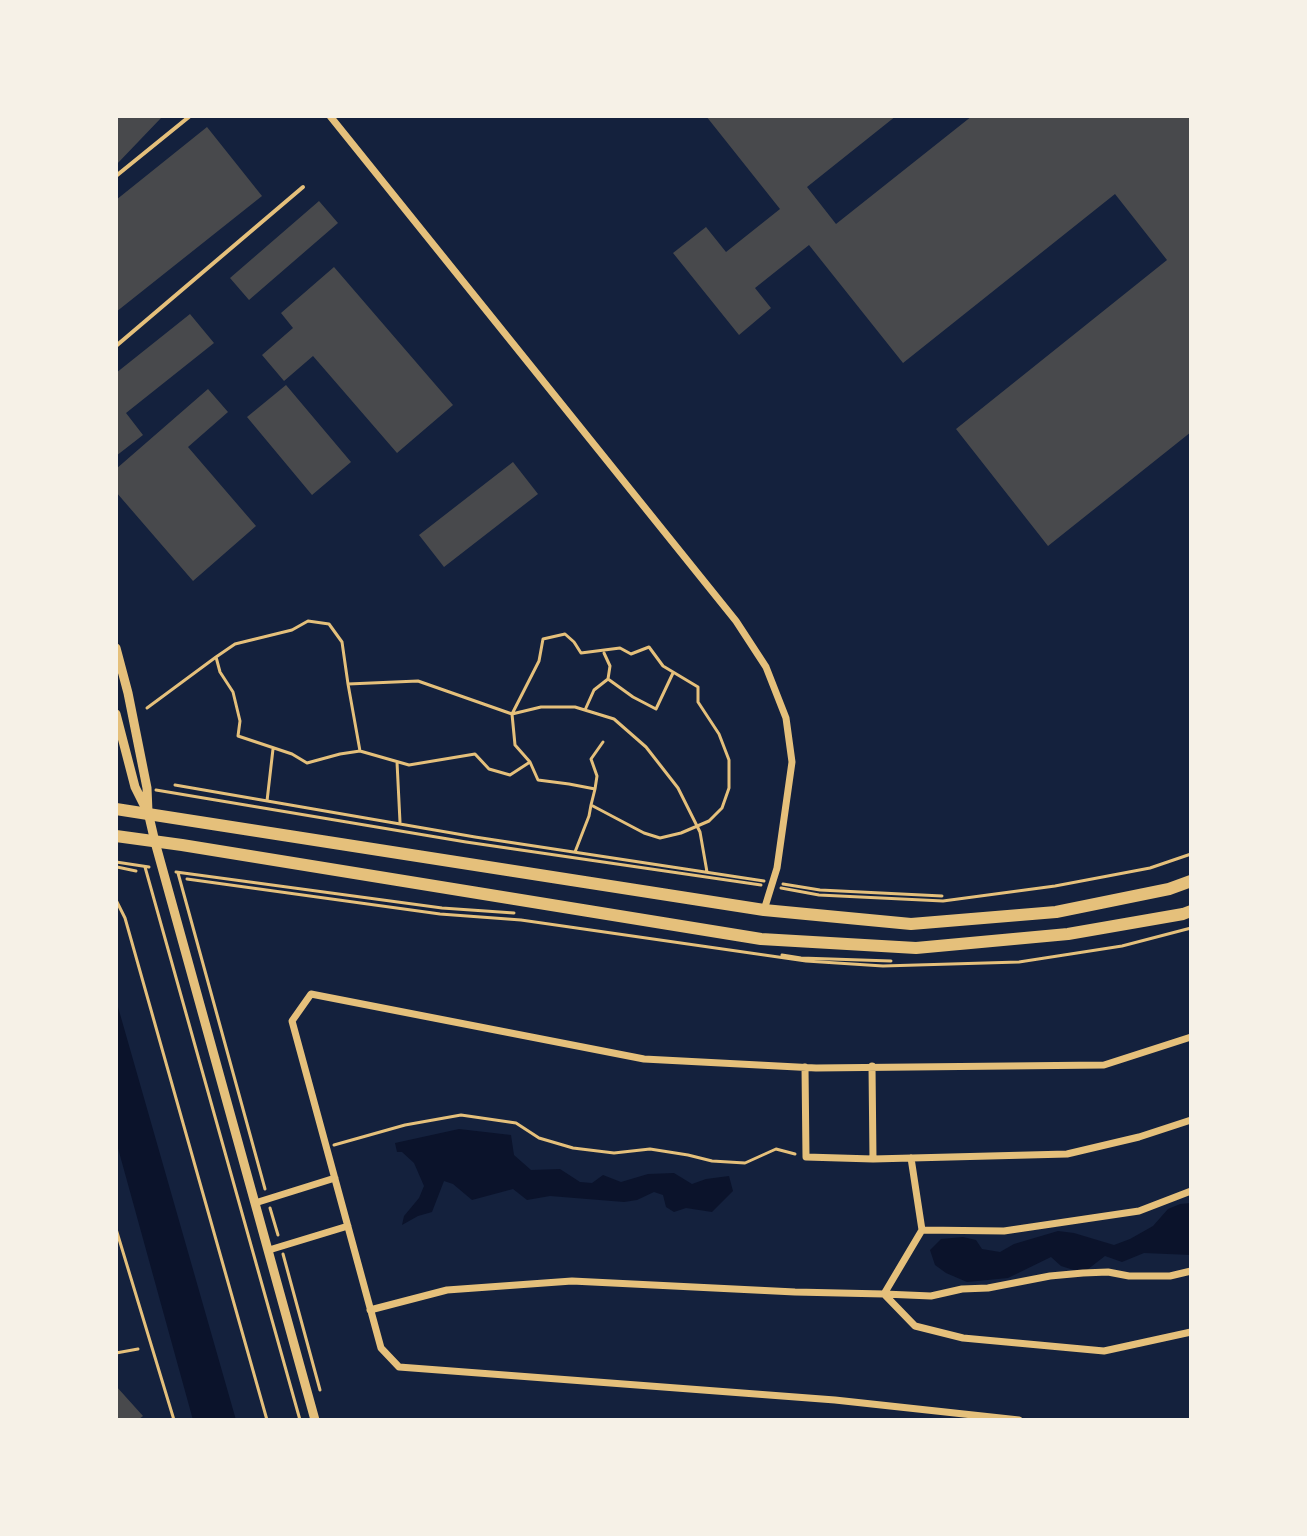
<!DOCTYPE html>
<html>
<head>
<meta charset="utf-8">
<style>
  body { margin:0 }
  #map { position:relative; width:1307px; height:1536px; overflow:hidden; background:#14213d; font-family:"Asap Condensed",sans-serif }
  canvas { display:block }
  .frame { position:absolute; inset:0; border:118px solid #f6f1e7; pointer-events:none }
</style>
</head>
<body>
<div id="map">
<canvas width="1307" height="1536"></canvas>
<div class="frame"></div>
</div>
<script>
const ctx = document.querySelector('canvas').getContext('2d');
ctx.lineJoin = 'round';
function fillPath(path, color) {
  ctx.fillStyle = color;
  ctx.fill(path, 'evenodd');
}
function shape(rows) {
  const path = new Path2D();
  for (const r of rows) {
    path.moveTo(r[0], r[1]);
    for (let i = 2; i < r.length; i += 2) path.lineTo(r[i], r[i + 1]);
  }
  return path;
}
function strokePath(path, color, width, dash) {
  ctx.strokeStyle = color;
  ctx.lineWidth = width;
  ctx.lineCap = dash ? 'butt' : 'round';
  ctx.setLineDash(dash || []);
  ctx.stroke(path);
}
fillPath(shape([
  [116,1000,236,1420,193,1420,116,1141],
  [459,1129,511,1135,514,1155,531,1170,560,1169,580,1182,592,1183,603,1175,621,1182,648,1174,674,1173,692,1184,706,1179,729,1176,733,1191,712,1212,686,1208,674,1212,666,1207,663,1195,654,1192,637,1200,624,1202,550,1196,527,1200,513,1189,472,1200,453,1184,444,1181,432,1212,418,1216,402,1225,404,1216,419,1198,424,1186,414,1163,402,1152,397,1152,395,1143],
  [1191,1203,1191,1255,1144,1253,1122,1262,1105,1256,1083,1273,1061,1266,1051,1257,1008,1278,967,1282,946,1273,935,1265,930,1250,941,1239,963,1237,976,1240,982,1249,1000,1252,1014,1244,1058,1231,1074,1233,1114,1245,1130,1239,1153,1226,1168,1209,1180,1204]
]), '#0b132b');
fillPath(shape([
  [116,116,159,116,161,118,116,165],
  [706,116,896,116,807,187,836,224,972,116,1191,116,1191,432,1048,546,956,429,1167,260,1115,194,903,363,809,245,755,288,771,308,739,335,673,253,706,227,726,252,780,209],
  [207,127,262,196,116,312,116,200],
  [319,201,338,223,249,300,230,278],
  [334,267,453,405,397,453,313,356,284,381,262,355,293,328,281,313],
  [190,314,214,343,126,413,143,435,116,456,116,373],
  [286,385,351,462,312,495,247,417],
  [208,389,228,412,188,447,256,526,193,581,116,492,116,469],
  [513,462,538,494,444,567,419,535],
  [116,1386,143,1416,138,1420,116,1420]
]), '#48494c');
strokePath(shape([
  [608,679,633,697,656,709,673,673],
  [348,684,360,751,340,754,307,763,292,754,238,736,240,721,233,692,220,672,216,657,235,644,292,630,308,621,329,624,342,642,348,684,418,681,512,714,541,707,575,707,614,719,646,747,678,788,700,832,707,872],
  [147,708,216,657],
  [585,710,594,690,608,679,610,666,604,653],
  [360,751,409,765,475,754,489,769,510,775,530,762],
  [397,762,400,822],
  [175,785,475,837,764,881],
  [595,789,597,776,591,759,603,742],
  [156,790,466,842,761,885],
  [267,801,273,749],
  [575,852,589,816,591,805,595,789,569,784,538,780,530,762,515,745,512,714,539,661,543,639,565,634,574,642,581,653,620,648,631,654,649,647,663,666,698,687,698,702,719,734,729,760,729,788,722,808,709,821,681,833,660,838,644,833,591,805],
  [116,862,149,867],
  [145,867,300,1420],
  [116,869,117,867,136,871],
  [176,872,442,908,514,913],
  [178,873,265,1189],
  [187,879,440,914,521,920,806,961,883,966,1019,962,1122,946,1191,928],
  [783,884,820,890,942,896],
  [781,888,819,895,943,901,1055,886,1150,868,1191,854],
  [116,900,125,918,267,1420],
  [782,955,801,958,891,961],
  [334,1145,405,1125,461,1115,516,1123,539,1138,573,1148,614,1153,650,1149,688,1155,712,1161,745,1163,776,1149,795,1154],
  [270,1208,278,1235],
  [116,1229,174,1420],
  [283,1254,320,1390],
  [116,1353,138,1349]
]), '#e5c07b', 3);
strokePath(shape([
  [116,176,190,116],
  [116,346,303,187]
]), '#e5c07b', 4);
strokePath(shape([
  [330,116,736,621,766,667,786,718,792,762,777,868,764,910],
  [872,1066,873,1159],
  [805,1067,806,1157,873,1159,1067,1154,1139,1137,1191,1120],
  [911,1158,922,1230,884,1294,931,1296,962,1289,988,1288,1050,1276,1083,1273,1108,1272,1129,1276,1170,1276,1191,1271],
  [255,1203,335,1178],
  [922,1230,1004,1231,1139,1211,1191,1191],
  [269,1250,348,1226],
  [370,1310,447,1290,572,1281,795,1292,884,1294,915,1326,963,1338,1104,1351,1191,1332],
  [1019,1420,835,1400,399,1367,381,1348,292,1021,311,994,644,1059,816,1068,1104,1065,1191,1037]
]), '#e5c07b', 7);
strokePath(shape([
  [116,648,128,693,147,788,148,812,155,842,315,1420],
  [116,714,135,787,146,809]
]), '#e5c07b', 9);
strokePath(shape([
  [116,809,764,910,911,924,1056,912,1169,889,1191,881],
  [116,836,182,845,761,939,916,948,1068,934,1183,914,1191,911]
]), '#e5c07b', 12);
</script>
</body>
</html>
